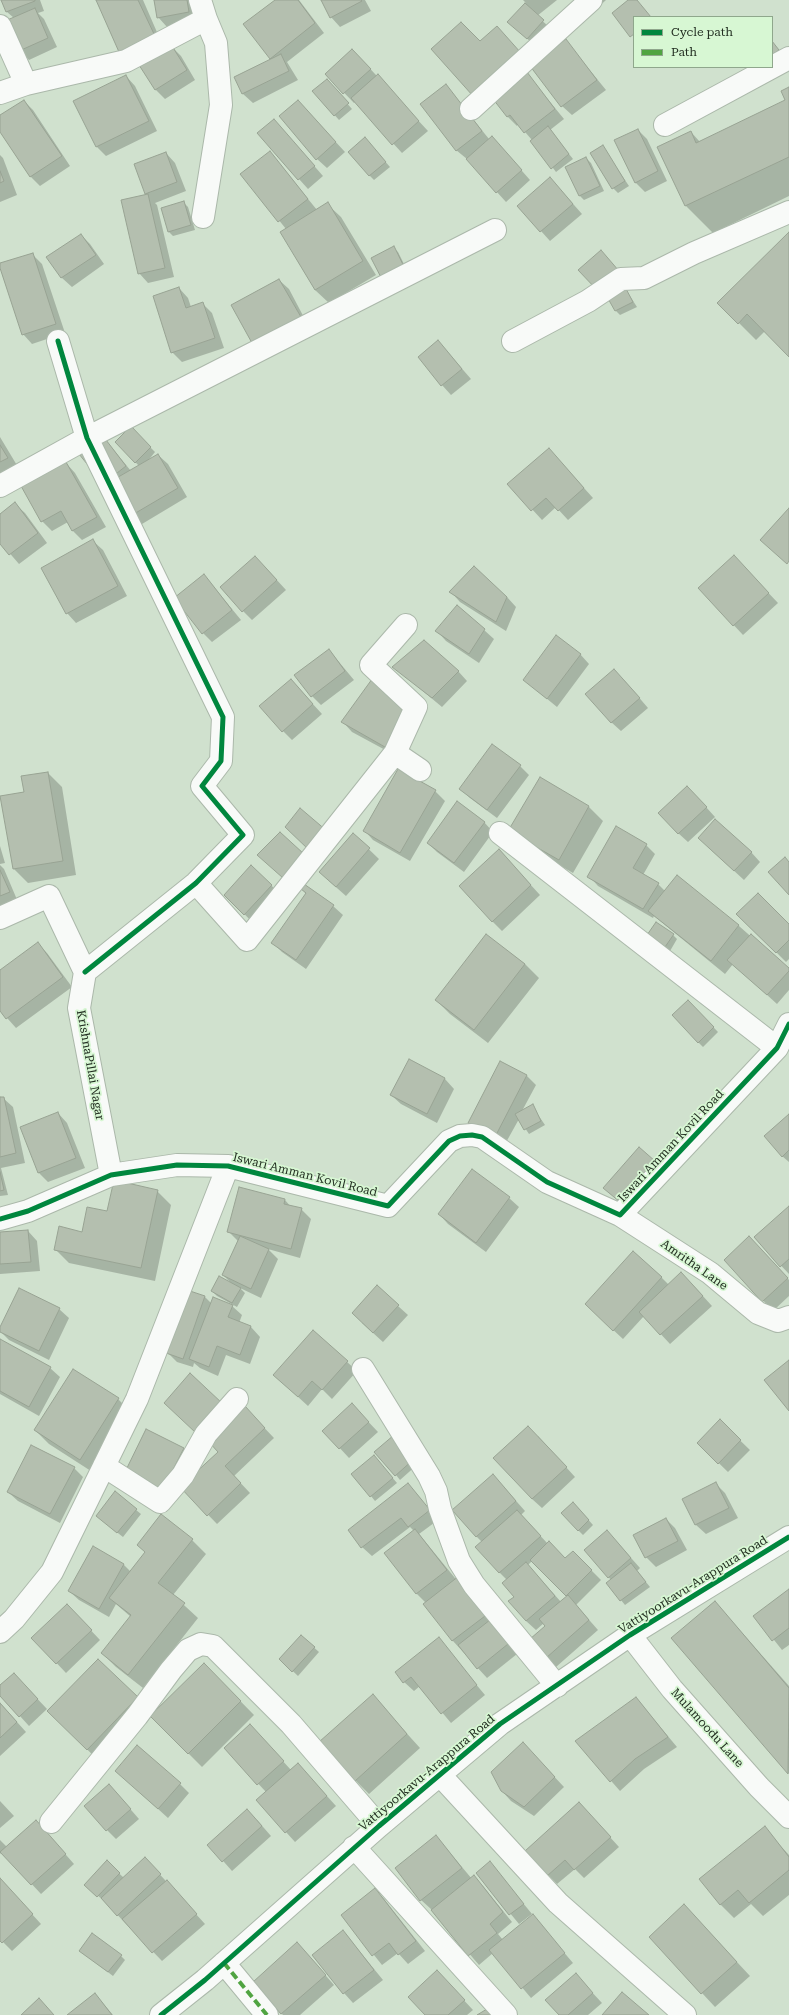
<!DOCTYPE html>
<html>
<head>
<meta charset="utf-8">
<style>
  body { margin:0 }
  #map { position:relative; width:789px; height:2015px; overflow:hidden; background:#d0e1ce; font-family:"Roboto Serif",serif }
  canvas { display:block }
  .legend { position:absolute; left:633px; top:16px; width:140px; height:52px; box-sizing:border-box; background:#d7f7d3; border:1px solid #8fa78c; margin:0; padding:5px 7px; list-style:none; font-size:12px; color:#222e21 }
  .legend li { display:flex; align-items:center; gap:8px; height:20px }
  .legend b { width:20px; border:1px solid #8fa78c }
</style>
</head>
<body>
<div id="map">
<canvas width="789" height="2015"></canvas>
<ul class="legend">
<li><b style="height:5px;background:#00873e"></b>Cycle path</li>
<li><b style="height:5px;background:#50a441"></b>Path</li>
</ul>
</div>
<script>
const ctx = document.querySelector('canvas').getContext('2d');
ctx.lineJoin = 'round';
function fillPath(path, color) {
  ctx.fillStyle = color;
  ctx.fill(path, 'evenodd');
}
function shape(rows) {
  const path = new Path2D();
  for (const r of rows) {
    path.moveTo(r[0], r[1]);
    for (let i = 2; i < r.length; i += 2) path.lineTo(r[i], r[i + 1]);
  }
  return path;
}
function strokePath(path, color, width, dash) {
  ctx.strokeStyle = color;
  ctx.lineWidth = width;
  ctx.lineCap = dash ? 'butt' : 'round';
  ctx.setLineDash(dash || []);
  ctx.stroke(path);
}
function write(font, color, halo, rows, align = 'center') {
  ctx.font = font + ' "Roboto Serif",serif';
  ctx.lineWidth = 3.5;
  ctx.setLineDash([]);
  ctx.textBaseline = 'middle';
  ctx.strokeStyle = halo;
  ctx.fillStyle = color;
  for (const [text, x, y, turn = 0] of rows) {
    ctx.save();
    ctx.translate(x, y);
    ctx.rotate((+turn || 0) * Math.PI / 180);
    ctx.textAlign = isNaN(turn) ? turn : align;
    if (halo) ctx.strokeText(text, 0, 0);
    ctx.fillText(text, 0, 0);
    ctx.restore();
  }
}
fillPath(shape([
  [2,0,40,0,44,11,38,13,44,19,57,47,29,60,20,50,14,18,7,12],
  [97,0,143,0,163,46],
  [155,0,195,0,198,22,167,27,158,17],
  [276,0,299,0,324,33,287,62,298,80,253,103,243,94,235,78,272,60,270,58],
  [322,0,365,0,371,11,340,27,331,17],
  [523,0,557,0,537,16,548,26,532,43,509,22,526,3],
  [577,0,606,0,591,14],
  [566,41,606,90,572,115,562,106],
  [172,47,181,56,195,80,165,99,155,89],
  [362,60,428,131,402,153,355,102,354,103,326,74],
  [527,74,564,119,550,130,573,159,556,172,532,140,518,124,517,126,507,116],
  [126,76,135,86,157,131,106,156,97,147,74,101],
  [331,85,352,109,339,120,314,92],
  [446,86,489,139,492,137,530,180,506,202,467,159,456,150],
  [789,88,789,196,713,233,686,206,691,132,700,142,786,101],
  [24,101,33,110,70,166,40,186,31,177,0,131,0,117],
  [298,101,345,152,327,168,317,159],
  [274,120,323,176,308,189,299,179],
  [638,130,647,139,667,181,645,192,635,182],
  [369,143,390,167,374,180,370,176],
  [602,146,629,186,618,193,613,188],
  [270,152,317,210,327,204,341,217,376,275,329,303,315,290,286,229,242,174],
  [166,153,175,163,186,191,155,203,157,205,174,277,148,283,139,273,148,195,146,193],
  [0,155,3,158,17,195,0,202],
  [586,158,591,163,604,191,584,200,579,195],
  [559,188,582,214,550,241,541,231],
  [184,203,188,207,195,230,173,236,168,231],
  [789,234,789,356,765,331,756,340,719,303],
  [81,235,90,244,104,264,72,287,62,278,48,257],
  [393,248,398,252,412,280,391,291],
  [32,254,42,264,65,333,32,344,23,334,0,264],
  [279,280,289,289,309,327,232,305],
  [624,287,637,307,620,315,616,311],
  [179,288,188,298,191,307,203,304,212,313,224,348,182,362,172,352],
  [438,341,471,379,451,395,442,385],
  [131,428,155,452,147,462,158,455,168,464,187,497,132,530,103,437,131,471,139,466,116,442],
  [0,437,21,472,0,484],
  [558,459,593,498,568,520,556,507,542,520,509,484],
  [66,463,75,473,106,527,82,540,73,531,68,522,52,531,42,521],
  [15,504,25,513,47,543,19,564,0,542,0,515],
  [93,541,103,550,127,596,76,623,67,613],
  [264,566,286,590,252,620,243,611],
  [743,566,778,603,743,635,699,588],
  [204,575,241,620,212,642,203,633],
  [451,592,507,597,516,607,506,631,460,602],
  [484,630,494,639,479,663,446,641,437,631],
  [329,650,354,680,321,705,312,696],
  [580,654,589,664,557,707,524,680],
  [394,667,458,671,467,681,442,707],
  [375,676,402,759,352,732,343,722],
  [624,680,648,708,621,731,611,722],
  [300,690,322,714,292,740,283,731],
  [520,766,529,775,497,818,470,798,461,789],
  [48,773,62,787,76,875,28,883,14,869,1,797,25,793],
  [540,778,589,807,603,821,573,873,523,844],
  [435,791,445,801,410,861,373,840,364,830],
  [697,797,715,817,688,842,678,833],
  [484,822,493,832,464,872,437,852,428,843],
  [353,834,379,859,346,896,329,881],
  [646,845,655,854,643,875,658,884,665,891,677,876,739,926,789,970,789,990,777,1004,733,964,725,974,654,916,653,918,598,886,589,876],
  [0,846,5,863,0,864],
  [708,847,751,852,760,862,744,880],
  [508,860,540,895,502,931,492,921],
  [0,865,4,869,18,902,0,910],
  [271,885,280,895,254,924,226,895],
  [302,889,333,906,343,915,306,969,282,952,273,943,306,894],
  [738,914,789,925,789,959,786,962],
  [486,935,525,964,539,978,488,1043,450,1014,436,1000],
  [673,935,677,939,670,951,652,940],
  [38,944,47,953,72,987,16,1028,0,1010,0,971],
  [688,1001,718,1032,703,1047,698,1042],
  [409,1061,445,1079,454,1089,437,1123,401,1104,391,1095],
  [501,1062,527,1076,536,1085,522,1111,532,1106,545,1125,529,1134,519,1119,504,1146,478,1132],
  [0,1098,3,1098,13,1107,25,1163,1,1168,8,1195,0,1196],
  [58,1113,67,1123,85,1168,48,1182,39,1173,21,1128],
  [789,1116,789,1162,782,1156],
  [157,1191,171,1205,155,1281,69,1263,55,1249,83,1233,108,1212],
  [509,1198,519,1207,486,1252,448,1224,439,1214],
  [285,1200,291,1207,301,1209,311,1219,300,1258,268,1249,278,1259,261,1298,240,1288,245,1293,237,1307,217,1296,212,1291,231,1283,223,1275,238,1241,229,1232],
  [789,1207,789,1274,755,1238],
  [28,1231,37,1241,40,1271,0,1274,0,1233],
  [759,1247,789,1280,789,1296,773,1311,725,1260],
  [661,1277,669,1285,691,1283,712,1306,670,1344,644,1316,623,1339,596,1314],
  [188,1291,205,1297,212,1304,232,1306,242,1315,239,1323,251,1327,260,1337,250,1364,226,1355,218,1376,200,1368,194,1363,193,1367,177,1362,167,1352],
  [398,1306,408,1315,383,1342,362,1323],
  [59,1309,69,1318,49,1360,9,1340,0,1331,0,1330],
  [313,1331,357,1371,332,1399,322,1389,308,1406,274,1375],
  [0,1340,50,1368,60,1377,39,1416,0,1394],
  [118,1399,132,1413,94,1473,49,1444,35,1430],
  [361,1414,378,1432,349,1458,324,1431],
  [254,1417,274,1438,234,1476,250,1493,217,1524,182,1488],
  [720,1421,750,1450,728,1472,698,1443],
  [147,1430,184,1449,193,1458,172,1500],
  [538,1436,575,1477,542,1508,532,1499],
  [394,1437,418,1464,400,1480,396,1475],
  [378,1461,397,1483,375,1501,353,1474],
  [74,1468,83,1477,60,1523,18,1501,8,1492],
  [715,1483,725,1493,738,1518,706,1534,696,1525,683,1500],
  [408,1484,438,1520,419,1534,517,1654,487,1678,453,1641,424,1604,426,1603,416,1593,414,1531,410,1527,372,1556,362,1547],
  [502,1485,525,1511,521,1515,548,1544,565,1559,573,1552,601,1580,576,1605,598,1630,556,1667,546,1658,547,1626,544,1623,536,1630,526,1621,507,1580,499,1572,482,1542,476,1536],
  [532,1561,568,1596,561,1602,528,1565],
  [115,1493,141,1514,123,1537,101,1520],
  [578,1508,593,1525,583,1535,578,1530],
  [666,1519,675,1528,687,1550,656,1567,646,1557],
  [192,1540,206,1554,173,1595,198,1618,143,1688,116,1667,102,1653,131,1617,116,1604,109,1617,79,1600,69,1591,123,1564,131,1572],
  [616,1541,640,1568,637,1571,650,1587,625,1605,607,1583,611,1580,585,1550],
  [789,1590,789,1645,782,1650,755,1616],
  [715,1602,789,1686,789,1774,673,1638],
  [67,1605,100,1640,66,1673,33,1638],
  [301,1636,319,1652,298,1676,280,1659],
  [438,1639,485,1695,451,1723,420,1686,414,1691,404,1682],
  [98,1660,151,1712,101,1763,48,1711],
  [204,1664,254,1715,202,1767,151,1716],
  [14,1674,47,1709,29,1726,0,1694,0,1686],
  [373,1696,420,1748,369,1794,355,1780],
  [636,1698,677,1747,644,1769,620,1791,577,1742],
  [0,1703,26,1732,0,1756],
  [259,1735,291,1770,307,1774,336,1806,295,1842,257,1800,266,1792,225,1748],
  [532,1753,564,1787,534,1816,511,1801,502,1791],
  [116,1771,180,1784,189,1793,168,1818],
  [118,1795,139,1819,116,1839,107,1830],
  [0,1801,14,1816,0,1828],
  [588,1813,619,1847,584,1878,575,1869,557,1884,526,1852],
  [257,1820,271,1836,232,1871,209,1845],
  [764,1828,789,1855,789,1895,763,1916,751,1904,734,1918,720,1904],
  [45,1831,74,1864,41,1894,2,1852,0,1854,0,1840,7,1847],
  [436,1836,472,1879,474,1877,483,1886,512,1922,498,1934,503,1940,533,1916,573,1963,531,1998,493,1953,479,1965,431,1909,421,1900],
  [107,1862,124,1878,154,1868,205,1924,162,1961,103,1900,85,1885],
  [490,1863,532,1914,519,1924,477,1873],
  [0,1879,41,1924,12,1951,0,1939],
  [375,1890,384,1899,425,1951,408,1964,398,1953,382,1965,342,1915],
  [684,1905,750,1976,715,2007,650,1937],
  [343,1931,383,1980,353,2003,344,1993],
  [80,1951,121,1956,125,1960,113,1976],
  [306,1953,334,1985,300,2015,283,2015,254,1982],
  [576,1975,602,2003,588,2015,560,2015],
  [446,1981,473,2010,467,2015,427,2015],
  [95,1994,113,2015,69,2015]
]), '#0003');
const building = shape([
  [1,0,35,0,35,1,6,12,1,0],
  [96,0,138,0,155,36,119,52,96,0],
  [154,0,187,0,189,12,157,18,154,0],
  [275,0,298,0,315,23,270,59,243,24,275,0],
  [321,0,361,0,362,1,330,18,321,0],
  [628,0,637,0,651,17,634,17,634,34,630,37,612,13,628,0],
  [525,3,544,20,527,39,507,22,525,3],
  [35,8,48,38,19,51,5,21,35,8],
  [461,22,480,41,497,26,521,53,473,96,431,49,461,22],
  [566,39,597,80,561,107,530,66,566,39],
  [772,41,779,50,772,55,772,41],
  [172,46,187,70,155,90,139,65,172,46],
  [352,49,371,69,343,94,325,74,352,49],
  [281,54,289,71,242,94,234,77,281,54],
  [527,72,555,109,524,133,510,115,507,117,493,99,527,72],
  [378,74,419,121,392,145,351,98,378,74],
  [126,75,149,121,96,147,73,101,126,75],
  [327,79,349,103,334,116,312,91,327,79],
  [446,84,482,131,456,151,420,104,446,84],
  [789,87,789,157,685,206,657,147,691,131,696,143,785,100,781,91,789,87],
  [24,100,62,156,30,177,0,132,0,115,24,100],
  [298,100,336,142,316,160,279,116,298,100],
  [274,119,315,166,298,180,257,133,274,119],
  [548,126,569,154,551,169,530,141,548,126],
  [638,129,658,171,635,183,614,140,638,129],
  [492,136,522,170,496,193,466,159,492,136],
  [365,137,386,162,369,176,348,152,365,137],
  [603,145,625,181,612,189,590,153,603,145],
  [270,151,308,199,278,222,240,174,270,151],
  [166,152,177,182,145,194,134,164,166,152],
  [586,157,600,186,579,196,565,167,586,157],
  [0,171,4,181,0,183,0,171],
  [550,177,573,204,540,232,517,206,550,177],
  [148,194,165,268,138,274,121,200,148,194],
  [184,201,191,225,168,232,161,208,184,201],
  [328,202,363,261,315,290,280,232,328,202],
  [789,232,789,357,747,314,738,324,717,303,789,232],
  [81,234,96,255,61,278,46,257,81,234],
  [394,246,408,275,386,287,371,258,394,246],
  [601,250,619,271,597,290,578,270,601,250],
  [33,253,56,324,22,335,0,268,0,263,33,253],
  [279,279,301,317,252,343,231,305,279,279],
  [624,285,633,302,615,311,606,295,624,285],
  [179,287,186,308,203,302,215,338,171,353,153,296,179,287],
  [438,340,462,369,441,386,418,357,438,340],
  [131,426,151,447,135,463,115,442,131,426],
  [103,436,126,466,103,484,79,454,103,436],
  [0,445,8,458,0,462,0,445],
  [549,448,584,488,558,511,546,498,531,511,507,484,549,448],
  [158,454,178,488,122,521,101,487,158,454],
  [66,462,97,517,72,531,61,511,41,522,21,486,66,462],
  [15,502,38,533,9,555,0,544,0,514,15,502],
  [789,508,789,561,787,564,760,540,789,508],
  [93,539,118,586,66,614,41,568,93,539],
  [734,555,769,593,733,626,698,588,734,555],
  [255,556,277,580,242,612,220,587,255,556],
  [474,566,507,597,496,622,449,592,474,566],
  [204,574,232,610,202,634,174,598,204,574],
  [457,605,485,629,469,654,435,631,457,605],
  [556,635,581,654,547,699,523,680,556,635],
  [424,640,459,671,432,698,392,667,424,640],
  [329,649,345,671,311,697,294,675,329,649],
  [614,669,640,698,611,723,585,694,614,669],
  [375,675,408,711,392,751,341,722,375,675],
  [291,679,313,704,282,732,259,706,291,679],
  [492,744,521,765,487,810,459,789,492,744],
  [398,769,436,790,400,853,363,831,398,769],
  [48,772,63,861,13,869,0,796,24,792,21,776,48,772],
  [540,777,589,806,559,860,508,831,540,777],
  [687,786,707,807,678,834,658,813,687,786],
  [457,801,485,822,454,863,427,843,457,801],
  [300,808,327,831,309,850,285,827,300,808],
  [715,819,752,852,734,871,698,838,715,819],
  [616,826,647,844,633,868,659,883,643,909,587,877,616,826],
  [280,832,304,854,283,878,257,855,280,832],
  [353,833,370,848,336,887,319,872,353,833],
  [499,849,531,885,492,922,459,886,499,849],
  [785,857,789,862,789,895,768,872,785,857],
  [251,865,272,885,244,915,224,895,251,865],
  [0,870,10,892,0,896,0,870],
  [677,875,739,925,711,961,648,911,677,875],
  [304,884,334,905,296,960,271,943,306,893,301,889,304,884],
  [758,893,789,924,789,940,776,953,736,914,758,893],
  [656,922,674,934,665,947,647,935,656,922],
  [486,934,525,964,474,1030,435,1000,486,934],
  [751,934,789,968,789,971,767,995,727,960,751,934],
  [38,942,63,977,6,1019,0,1011,0,970,38,942],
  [688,1000,714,1027,698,1043,672,1015,688,1000],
  [409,1059,445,1078,427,1114,390,1095,409,1059],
  [500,1061,527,1075,495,1137,468,1123,500,1061],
  [0,1097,4,1097,16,1153,0,1157,0,1097],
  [533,1104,541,1121,524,1130,515,1114,533,1104],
  [58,1112,76,1158,38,1173,20,1127,58,1112],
  [789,1114,789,1150,782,1157,764,1136,789,1114],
  [639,1147,655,1161,620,1202,603,1188,639,1147],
  [472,1169,510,1197,476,1243,438,1214,472,1169],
  [0,1172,4,1190,0,1191,0,1172],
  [114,1180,158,1190,141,1268,54,1250,59,1226,82,1232,87,1207,107,1211,114,1180],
  [239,1187,285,1199,284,1204,302,1208,291,1249,227,1232,239,1187],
  [789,1206,789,1259,780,1267,754,1237,789,1206],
  [28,1230,31,1262,0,1264,0,1232,28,1230],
  [240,1236,269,1249,251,1289,222,1275,240,1236],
  [749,1236,788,1278,762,1302,724,1260,749,1236],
  [633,1251,662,1277,613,1331,585,1304,633,1251],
  [681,1272,703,1296,660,1335,639,1312,681,1272],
  [219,1276,241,1288,232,1303,211,1291,219,1276],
  [377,1285,399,1305,373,1333,352,1313,377,1285],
  [19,1288,60,1308,39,1351,0,1332,0,1327,19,1288],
  [187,1290,205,1296,183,1359,166,1353,187,1290],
  [213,1297,233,1305,228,1317,251,1326,240,1355,217,1346,209,1367,189,1359,213,1297],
  [313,1330,348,1361,322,1390,312,1381,298,1397,273,1375,313,1330],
  [0,1339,51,1367,29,1407,0,1391,0,1339],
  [789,1360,789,1411,764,1380,789,1360],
  [73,1369,119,1398,80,1460,34,1430,73,1369],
  [190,1373,223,1404,196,1433,164,1403,190,1373],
  [352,1403,369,1422,339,1449,322,1431,352,1403],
  [245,1406,265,1428,225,1466,241,1483,207,1516,180,1487,218,1452,208,1441,245,1406],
  [720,1419,741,1440,718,1464,697,1443,720,1419],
  [528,1426,567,1467,532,1499,493,1458,528,1426],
  [146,1429,184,1448,162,1491,125,1472,146,1429],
  [394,1435,414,1459,395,1476,374,1452,394,1435],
  [31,1445,75,1467,50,1514,7,1492,31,1445],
  [374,1455,393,1478,370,1497,351,1474,374,1455],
  [493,1474,516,1501,476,1537,452,1510,493,1474],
  [716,1482,729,1508,695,1525,682,1499,716,1482],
  [408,1483,430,1510,408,1527,401,1518,361,1548,348,1530,408,1483],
  [115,1491,137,1509,117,1533,96,1516,115,1491],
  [573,1502,589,1520,578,1531,561,1513,573,1502],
  [517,1510,541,1536,499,1573,475,1547,517,1510],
  [161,1514,193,1539,158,1583,185,1603,128,1675,101,1653,131,1615,109,1598,145,1552,137,1545,161,1514],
  [666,1518,678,1541,645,1558,633,1535,666,1518],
  [415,1529,447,1570,416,1594,384,1553,415,1529],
  [607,1530,631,1558,608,1578,584,1550,607,1530],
  [549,1541,565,1558,573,1551,592,1570,566,1596,530,1560,549,1541],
  [93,1546,124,1564,99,1609,68,1591,93,1546],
  [526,1562,555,1596,526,1621,508,1601,514,1597,502,1583,526,1562],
  [631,1563,646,1582,620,1601,606,1583,631,1563],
  [459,1576,489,1613,452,1641,423,1604,459,1576],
  [789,1589,789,1628,772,1641,753,1616,789,1589],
  [568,1595,589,1620,546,1658,530,1639,545,1626,539,1619,568,1595],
  [715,1601,789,1688,788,1774,671,1638,715,1601],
  [67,1604,92,1630,56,1664,31,1638,67,1604],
  [490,1620,508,1644,477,1669,458,1645,490,1620],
  [301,1635,315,1647,292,1672,279,1659,301,1635],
  [439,1637,477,1685,441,1714,411,1677,403,1683,395,1672,439,1637],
  [98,1659,138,1697,87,1750,47,1711,98,1659],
  [204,1663,241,1701,188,1754,150,1716,204,1663],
  [14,1673,38,1699,19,1717,0,1696,0,1685,14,1673],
  [373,1694,407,1734,355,1781,319,1742,373,1694],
  [636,1697,668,1737,635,1759,610,1782,575,1741,636,1697],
  [0,1703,17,1722,0,1738,0,1703],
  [250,1724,284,1761,257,1785,224,1748,250,1724],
  [523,1742,555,1777,524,1807,501,1791,491,1772,523,1742],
  [137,1745,181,1783,158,1809,115,1771,137,1745],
  [298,1763,327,1796,285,1833,256,1800,298,1763],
  [109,1784,131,1809,106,1831,84,1806,109,1784],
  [579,1802,611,1837,574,1870,565,1860,547,1876,525,1851,579,1802],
  [247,1809,262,1826,222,1862,207,1845,247,1809],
  [36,1820,66,1854,31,1885,0,1852,36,1820],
  [765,1826,789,1857,789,1870,749,1903,738,1890,720,1905,699,1879,765,1826],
  [436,1835,462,1868,420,1901,395,1868,436,1835],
  [145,1857,161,1874,117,1916,101,1898,145,1857],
  [107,1860,120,1873,97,1897,84,1885,107,1860],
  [490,1861,524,1904,509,1915,476,1873,490,1861],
  [474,1875,503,1912,490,1924,497,1933,468,1956,431,1910,474,1875],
  [0,1878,33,1914,2,1943,0,1941,0,1878],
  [167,1880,197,1914,152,1953,122,1919,167,1880],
  [375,1888,416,1941,398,1955,389,1943,372,1956,341,1915,375,1888],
  [684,1904,737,1962,701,1994,649,1937,684,1904],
  [533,1914,565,1953,521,1989,489,1950,533,1914],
  [343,1930,374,1970,343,1994,312,1955,343,1930],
  [92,1933,122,1955,108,1972,79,1951,92,1933],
  [297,1942,326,1975,281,2014,253,1982,297,1942],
  [437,1970,465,2000,448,2015,425,2015,408,1997,437,1970],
  [576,1973,593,1993,568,2015,559,2015,545,2000,576,1973],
  [622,1992,649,2015,602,2015,622,1992],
  [95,1993,112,2015,67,2015,95,1993],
  [39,1998,54,2015,21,2015,39,1998],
  [487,2009,491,2015,477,2015,487,2009]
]);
fillPath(building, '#b4bfaf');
strokePath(building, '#98a393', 1);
const minor = shape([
  [0,26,26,84],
  [0,93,26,84,126,61,206,19,200,0],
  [471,109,591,0],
  [665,125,789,58],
  [203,217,221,105,216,43,206,19],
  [58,341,87,438,223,717,221,761,202,786,243,835,196,883,85,972],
  [513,341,588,301,621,279,644,278,694,253,789,212],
  [0,486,87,438,495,230],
  [395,753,416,707,371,665,406,625],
  [500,833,777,1048],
  [196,883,247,940,395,753,420,770],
  [0,918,49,896,85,972,79,1008,111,1175],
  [620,1215,710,1273,758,1313,778,1321,789,1317],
  [0,1219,28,1211,111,1175,177,1165,228,1166,388,1206,449,1141,460,1136,472,1135,482,1137,547,1182,620,1215,777,1048,789,1024],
  [363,1369,429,1476,436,1491,440,1509,459,1561,474,1585,557,1686],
  [104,1466,160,1502,183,1475,206,1434,237,1399],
  [0,1632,14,1619,52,1572,137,1399,228,1166],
  [630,1635,672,1689,759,1787,789,1817],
  [440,1775,558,1903,685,2015],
  [51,1822,137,1716,171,1670,188,1650,201,1644,213,1646,291,1724,379,1826],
  [354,1847,506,2015],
  [224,1963,267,2015],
  [161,2015,205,1980,379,1826,500,1724,630,1635,789,1537]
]);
strokePath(minor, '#abb8aa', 24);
strokePath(minor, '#f8faf8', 22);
strokePath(shape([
  [224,1963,267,2015]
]), '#50a441', 4, [8, 4]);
strokePath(shape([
  [58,341,87,438,223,717,221,761,202,786,243,835,196,883,85,972],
  [0,1219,28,1211,111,1175,177,1165,228,1166,388,1206,449,1141,460,1136,472,1135,482,1137,547,1182,620,1215,777,1048,789,1024],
  [161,2015,205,1980,379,1826,500,1724,630,1635,789,1537]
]), '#00873e', 5);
write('12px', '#222e21', '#d7f7d3', [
  ["KrishnaPillai Nagar",90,1065,80],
  ["Iswari Amman Kovil Road",671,1146,-47],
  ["Iswari Amman Kovil Road",305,1175,14],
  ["Amritha Lane",694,1265,35],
  ["Vattiyoorkavu-Arappura Road",693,1585,-32],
  ["Mulamoodu Lane",707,1728,48],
  ["Vattiyoorkavu-Arappura Road",427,1773,-40]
]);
</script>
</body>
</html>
